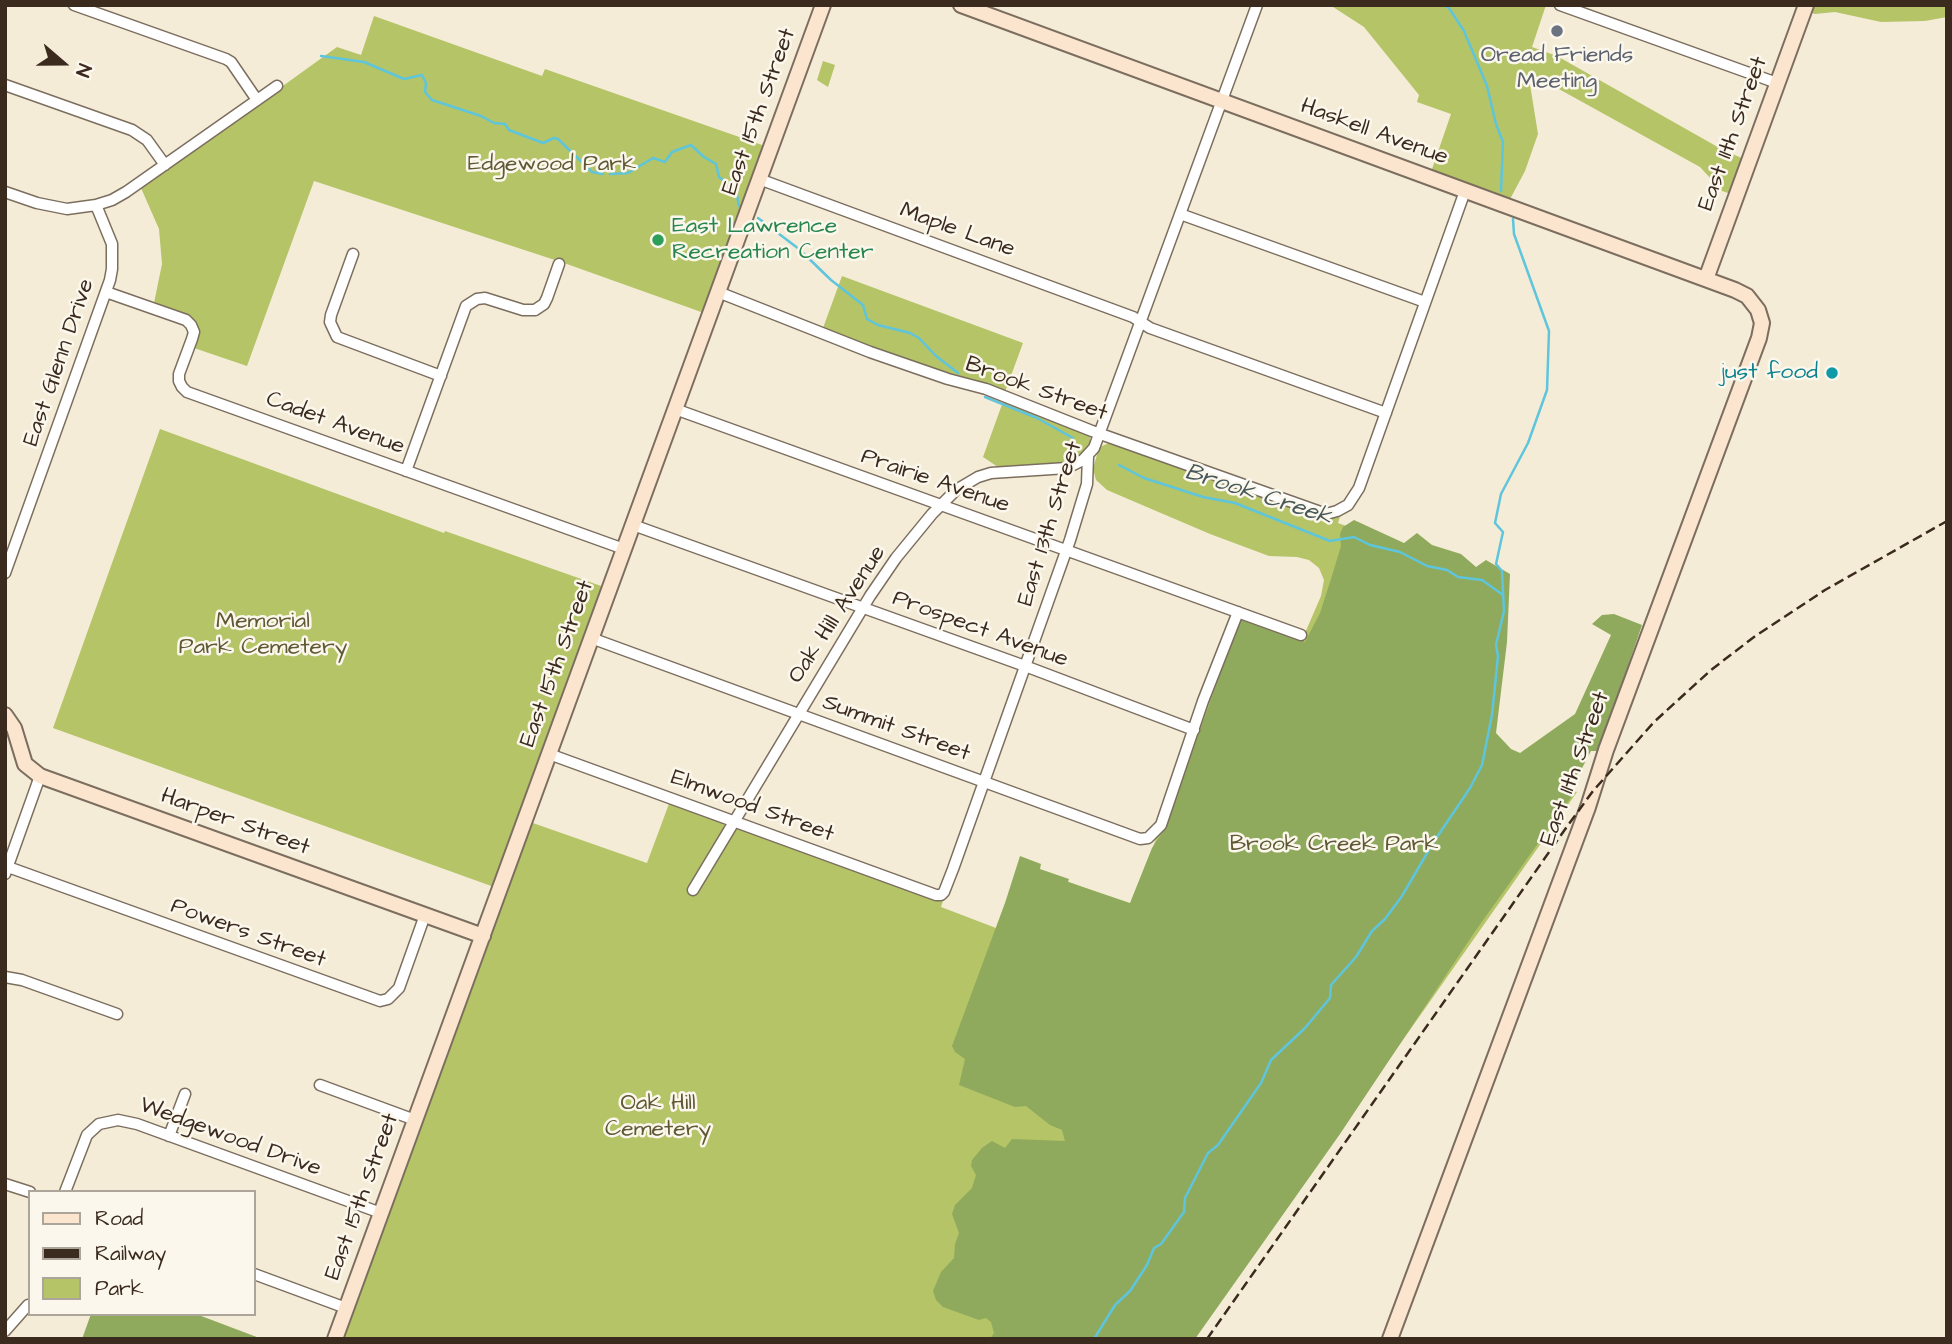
<!DOCTYPE html>
<html>
<head>
<meta charset="utf-8">
<style>
  body { margin:0 }
  #map { position:relative; width:1952px; height:1344px; overflow:hidden; background:#f5ecd7; font-family:"Architects Daughter",sans-serif }
  canvas { display:block }
  .frame { position:absolute; inset:0; border:7px solid #3b2a1e; pointer-events:none }
  .legend { position:absolute; left:28px; top:1190px; width:228px; height:126px; box-sizing:border-box; background:#fbf7ec; border:2px solid #aea59a; margin:0; padding:9px 12px; list-style:none; font-size:21px; color:#3b2a1e }
  .legend li { display:flex; align-items:center; gap:14px; height:35px }
  .legend b { width:35px; border:2px solid #aea59a }
  .north { position:absolute; left:28px; top:28px; width:70px; height:70px; -webkit-text-stroke:5px #fbf7ec; paint-order:stroke; rotate:110deg; font-size:19px; font-weight:700; line-height:28px; text-align:center; color:#3b2a1e }
  .north::after { content:''; display:block; margin:auto; width:24px; height:32px; background:#3b2a1e; clip-path:polygon(50% 0,100% 100%,50% 72%,0 100%) }
</style>
</head>
<body>
<div id="map">
<canvas width="1952" height="1344"></canvas>
<div class="frame"></div>
<ul class="legend">
<li><b style="height:9px;background:#fce5cf"></b>Road</li>
<li><b style="height:9px;background:#3b2a1e"></b>Railway</li>
<li><b style="height:19px;background:#b4c467"></b>Park</li>
</ul>
<div class="north">N</div>
</div>
<script>
const ctx = document.querySelector('canvas').getContext('2d');
ctx.lineJoin = 'round';
function fillPath(path, color) {
  ctx.fillStyle = color;
  ctx.fill(path, 'evenodd');
}
function shape(rows) {
  const path = new Path2D();
  for (const r of rows) {
    path.moveTo(r[0], r[1]);
    for (let i = 2; i < r.length; i += 2) path.lineTo(r[i], r[i + 1]);
  }
  return path;
}
function strokePath(path, color, width, dash) {
  ctx.strokeStyle = color;
  ctx.lineWidth = width;
  ctx.lineCap = dash ? 'butt' : 'round';
  ctx.setLineDash(dash || []);
  ctx.stroke(path);
}
function write(font, color, halo, rows, align = 'center') {
  ctx.font = font + ' "Architects Daughter",sans-serif';
  ctx.lineWidth = 5;
  ctx.setLineDash([]);
  ctx.textBaseline = 'middle';
  ctx.strokeStyle = halo;
  ctx.fillStyle = color;
  for (const [text, x, y, turn = 0] of rows) {
    ctx.save();
    ctx.translate(x, y);
    ctx.rotate((+turn || 0) * Math.PI / 180);
    ctx.textAlign = isNaN(turn) ? turn : align;
    if (halo) ctx.strokeText(text, 0, 0);
    ctx.fillText(text, 0, 0);
    ctx.restore();
  }
}
fillPath(shape([
  [1330,5,1546,5,1532,47,1557,56,1723,150,1744,159,1731,194,1722,191,1700,167,1528,72,1538,134,1525,171,1509,201,1431,172,1451,114,1417,102,1419,95,1364,27],
  [1811,5,1947,5,1947,17,1925,21,1881,22,1835,12,1815,14,1809,12],
  [374,16,542,76,545,69,765,146,704,313,564,263,314,181,247,366,194,348,199,333,194,321,183,313,154,303,162,264,159,229,141,188,337,47,361,55],
  [823,61,835,65,828,87,817,80],
  [842,276,1023,343,1005,392,869,347,823,328],
  [1004,399,1089,434,1091,442,1079,456,1055,467,998,467,983,457],
  [160,429,444,533,445,531,604,587,494,887,53,728],
  [1109,443,1115,443,1275,500,1341,513,1338,523,1492,579,1479,757,1577,792,1193,1339,340,1339,530,822,647,863,670,801,723,823,726,828,737,827,943,901,941,907,996,928,1020,864,1132,905,1157,836,1161,831,1208,697,1239,620,1247,620,1302,640,1321,596,1324,580,1319,568,1309,560,1297,557,1269,556,1210,534,1107,490,1096,480,1093,469,1098,451,1100,447]
]), '#b4c467');
fillPath(shape([
  [1354,520,1404,543,1417,533,1432,545,1461,554,1476,567,1486,560,1510,574,1507,642,1496,733,1511,749,1520,753,1575,714,1611,635,1592,624,1602,615,1614,614,1642,625,1599,751,1591,751,1580,772,1565,784,1572,796,1476,930,1340,1134,1195,1339,990,1339,994,1333,991,1322,986,1318,979,1320,943,1307,936,1300,933,1291,941,1272,954,1258,955,1244,959,1233,952,1214,955,1205,972,1188,976,1175,971,1166,972,1160,982,1148,992,1141,1005,1148,1012,1139,1065,1141,1062,1130,1050,1125,1026,1106,1015,1107,959,1085,965,1059,955,1052,952,1046,1005,903,1020,856,1041,864,1040,869,1069,879,1068,882,1130,903,1152,848,1164,830,1240,619,1305,642,1320,613,1331,579,1341,546,1340,534,1343,527],
  [91,1314,196,1314,262,1339,82,1339]
]), '#8faa5c');
strokePath(shape([
  [1444,5,1449,8,1464,31,1487,86,1496,124,1503,142,1501,191],
  [321,56,364,62,404,79,422,75,426,83,425,92,432,100,481,116,494,123,505,124,509,130,543,143,554,138,558,139,592,172,603,174],
  [610,174,628,173,653,158,665,162,672,152,691,145,704,157,716,164,719,177,736,190,739,206],
  [758,218,799,249,831,280,863,305,867,319,878,325,910,333,919,338,936,356,958,373],
  [985,397,1037,418,1073,438],
  [1119,465,1144,478,1203,497,1235,503,1330,541,1354,537,1370,545,1400,552,1427,566,1447,570,1458,577,1482,580,1503,595],
  [1094,1339,1115,1305,1130,1291,1147,1265,1154,1248,1161,1244,1184,1212,1185,1198,1208,1153,1218,1145,1261,1083,1271,1060,1305,1028,1330,998,1331,985,1356,957,1372,931,1385,919,1402,896,1433,843,1470,788,1482,765,1492,715,1498,656,1496,645,1504,611,1502,571,1496,564,1503,532,1495,523,1501,494,1528,443,1547,390,1549,331,1514,234,1513,219]
]), '#5ec5dc', 2.5);
const street = shape([
  [74,5,226,59,231,62,257,100],
  [1560,5,1777,83],
  [5,85,132,130,147,140,165,165],
  [759,179,1133,317,1150,328,1386,413],
  [5,192,37,203,67,209,96,205,112,200,126,192,277,86],
  [1180,214,1425,302],
  [353,254,331,315,330,322,337,337,441,376],
  [106,292,186,320,191,325,194,332,192,339,179,374,179,381,182,387,187,392,624,549],
  [718,292,870,352,948,379,986,389,1092,431,1326,514,1337,511,1348,505,1359,488,1465,191],
  [675,409,1301,635],
  [406,471,466,306,477,299,485,298,523,310,535,310,544,304,547,298,559,264],
  [633,525,1025,666,1194,730],
  [5,573,110,280,112,269,112,244,96,205],
  [591,638,1140,839,1148,838,1161,825,1203,701,1238,612],
  [549,754,936,895,941,895,944,892,953,869,1070,540,1087,484,1088,456],
  [8,867,380,1001,388,999,399,988,425,915],
  [5,874,40,776],
  [693,890,870,596,896,558,932,514,956,490,978,477,991,473,1067,468,1083,460,1094,448,1257,5],
  [5,977,22,980,117,1014],
  [320,1085,415,1120],
  [169,1136,185,1094],
  [5,1184,30,1192],
  [65,1192,87,1135,99,1124,118,1120,137,1124,381,1213],
  [254,1274,346,1308],
  [5,1331,28,1305]
]);
const secondary = shape([
  [961,5,1735,290,1747,296,1758,310,1762,323,1759,338,1606,750,1588,807,1390,1339],
  [1706,279,1806,5],
  [5,715,14,728,25,764,40,776,483,936],
  [335,1339,823,5]
]);
strokePath(street, '#7c6e5f', 13);
strokePath(secondary, '#7c6e5f', 18);
strokePath(street, '#fff', 10);
strokePath(secondary, '#fce5cf', 14);
strokePath(shape([
  [1207,1339,1566,828,1593,791,1654,722,1711,670,1754,637,1825,590,1947,521]
]), '#3b2a1e', 2.5, [10, 5]);
for (const [x, y, r, color] of [
  [1557,31,7,"#6b7280"],
  [658,240,7,"#2e9e5b"],
  [1832,373,7,"#0f9aa8"]
]) {
  const dot = new Path2D();
  dot.arc(x, y, r, 0, 2 * Math.PI);
  ctx.fillStyle = color;
  ctx.fill(dot);
  strokePath(dot, '#fbf7ec', 2.5);
}
write('23px', '#5b616d', '#fbf7ec', [
  ["Oread Friends",1557,56],
  ["Meeting",1557,82]
]);
write('23px', '#3b2a1e', '#fbf7ec', [
  ["East 15th Street",760,112,-70],
  ["Haskell Avenue",1374,133,20],
  ["East 11th Street",1734,134,-70],
  ["Maple Lane",957,231,20],
  ["East Glenn Drive",60,363,-71],
  ["Brook Street",1036,390,20],
  ["Cadet Avenue",335,424,20],
  ["Prairie Avenue",935,482,19],
  ["East 13th Street",1051,524,-73],
  ["Oak Hill Avenue",838,615,-57],
  ["Prospect Avenue",980,630,20],
  ["East 15th Street",558,664,-70],
  ["Summit Street",896,729,20],
  ["East 11th Street",1576,769,-70],
  ["Elmwood Street",752,807,20],
  ["Harper Street",235,823,20],
  ["Powers Street",248,934,20],
  ["Wedgewood Drive",230,1138,20],
  ["East 15th Street",363,1197,-70]
]);
write('23px', '#5f5834', '#fbf7ec', [
  ["Edgewood Park",552,165],
  ["Memorial",263,622],
  ["Park Cemetery",263,648],
  ["Brook Creek Park",1334,845],
  ["Oak Hill",658,1104],
  ["Cemetery",658,1130]
]);
write('23px', '#27864d', '#fbf7ec', [
  ["East Lawrence",672,227],
  ["Recreation Center",672,253]
], 'left');
write('23px', '#0d838f', '#fbf7ec', [
  ["just food",1818,373]
], 'right');
write('italic 24px', '#465857', '#fbf7ec', [
  ["Brook Creek",1258,496,18]
]);
</script>
</body>
</html>
